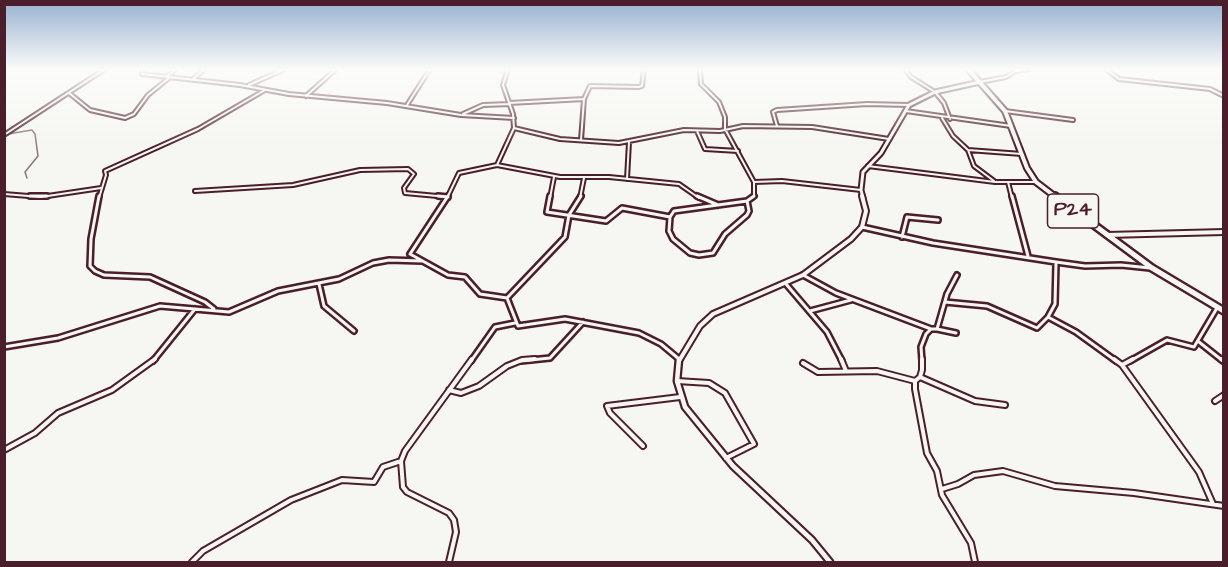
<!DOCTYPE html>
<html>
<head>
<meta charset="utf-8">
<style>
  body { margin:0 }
  #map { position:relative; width:1228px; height:567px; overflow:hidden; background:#f6f6f2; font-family:"Architects Daughter",sans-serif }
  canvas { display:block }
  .frame { position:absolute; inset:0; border:6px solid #4a1f2b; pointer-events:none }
</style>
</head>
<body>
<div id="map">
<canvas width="1228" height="567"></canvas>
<div class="frame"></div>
</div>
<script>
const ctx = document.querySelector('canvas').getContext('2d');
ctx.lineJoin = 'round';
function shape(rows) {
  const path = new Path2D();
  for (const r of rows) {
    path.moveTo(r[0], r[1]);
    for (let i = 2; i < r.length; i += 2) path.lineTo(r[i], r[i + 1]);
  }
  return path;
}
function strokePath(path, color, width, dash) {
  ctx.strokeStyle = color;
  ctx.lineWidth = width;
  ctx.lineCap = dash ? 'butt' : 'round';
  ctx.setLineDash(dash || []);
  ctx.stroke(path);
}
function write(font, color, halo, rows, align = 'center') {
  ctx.font = font + ' "Architects Daughter",sans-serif';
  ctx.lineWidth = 5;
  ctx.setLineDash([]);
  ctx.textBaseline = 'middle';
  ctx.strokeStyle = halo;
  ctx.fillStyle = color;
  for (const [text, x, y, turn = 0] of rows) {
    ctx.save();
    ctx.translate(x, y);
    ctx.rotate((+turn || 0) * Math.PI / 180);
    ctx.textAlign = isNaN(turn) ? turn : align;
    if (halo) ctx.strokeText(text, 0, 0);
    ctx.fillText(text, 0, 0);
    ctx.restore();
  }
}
strokePath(shape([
  [8,134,32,130,35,134,38,156,25,172,27,178]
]), '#8e747a', 1.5);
const minorFar2 = shape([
  [142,69,142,74,240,85,289,94,387,103,461,115,514,118],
  [700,69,701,84,719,102,725,117,725,129,754,182,782,181,861,190],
  [905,69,911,77,935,92,944,103,950,119],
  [1106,69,1119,79,1210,89,1224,96],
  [166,77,176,69],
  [193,79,205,69],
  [980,82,1006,77,1016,71,1029,69],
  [249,85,285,69],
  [69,93,90,110,125,118,134,114,148,95,169,78],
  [306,96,336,69],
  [509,103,584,99,590,86,639,87,642,86,644,69],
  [407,105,430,69],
  [906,111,1011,126],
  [1005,111,1073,120],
  [463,114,483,105,510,104],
  [942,118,953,136,968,150,974,166,994,181],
  [777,126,773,112,777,110,867,104,909,105],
  [514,128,560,139,619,143,684,130,720,131,743,126,812,127,889,139],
  [697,131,705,149,738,151],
  [4,135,105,69],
  [581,140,584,99],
  [968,150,1022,154],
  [497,165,514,128,513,114,503,85,508,69],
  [868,166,995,182,1036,182],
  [627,179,629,142],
  [1008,182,1012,198],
  [195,191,293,185,360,170,408,169,414,174,404,188,405,193,448,197],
  [4,194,41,197,101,188],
  [99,198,106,175,105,171,198,129,265,90],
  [447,198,459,173,497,165,560,177,609,177,679,184,699,198],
  [550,198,554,177],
  [580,198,584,178],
  [752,198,754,196,754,182]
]);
const minorFar1 = shape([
  [30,196,47,196],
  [99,196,91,239,90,266,95,271,104,275,150,277,205,302,214,309],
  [438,196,448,197],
  [448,196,410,254,448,275,465,277,480,294,507,298,518,326,565,319,639,333,661,344,679,359],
  [550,196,547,212,606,221,622,208,670,217],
  [697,196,718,205],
  [1012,196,1028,256],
  [747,201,749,211,747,215,725,234,713,253,699,255,690,253,673,239,669,231,670,217,674,211,747,201],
  [747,201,754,196],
  [862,227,933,243,1056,262,1085,266,1121,265,1150,268],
  [902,237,907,217,938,220],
  [803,275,836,293,931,329],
  [319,284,324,306,354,331],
  [786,284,827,332,842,361],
  [507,298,565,237,569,215,581,196],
  [945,302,987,306,1037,328,1048,317,1055,304,1056,263],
  [810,311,851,300],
  [1048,317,1076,332,1116,361],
  [937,329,956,333],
  [1199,342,1223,361],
  [4,347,58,338,160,306,229,312,278,291,339,279,373,263,389,260,422,261],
  [153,361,195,309],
  [471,361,495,327,515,323],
  [521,361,550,358,583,322],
  [922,361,921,347,926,334,931,329,937,329,947,294,957,275],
  [1130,361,1167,340,1194,347,1217,308]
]);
const minor = shape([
  [841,359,846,371],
  [922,359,922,370,920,377,915,381,915,389,927,453,937,471,942,495,971,543,975,562],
  [1114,359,1122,365,1199,472,1213,504],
  [1221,359,1224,361],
  [803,363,818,372,877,371,915,381],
  [1122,365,1133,359],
  [920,377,975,401,1005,405],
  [677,381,709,383,725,393,754,444,726,458],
  [449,390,461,393,479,386,507,366,522,360,535,359],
  [1215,401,1224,395],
  [643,446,610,413,607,406,680,397],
  [4,450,35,433,58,413,112,390,155,359],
  [942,489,958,484,974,475,1003,471,1055,486,1134,493,1224,506],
  [192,562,203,551,291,500,342,480,374,482,383,467,401,461],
  [449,562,456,532,454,520,449,513,407,492,403,487,401,461,405,451,472,359]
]);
const tertiaryFar2 = shape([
  [863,198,861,190,863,172,881,153,909,105,935,92,980,82]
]);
const tertiaryFar1 = shape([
  [1107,235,1224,232],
  [679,361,700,326,713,314,803,275,851,239,862,227,866,211,862,196]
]);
const tertiary = shape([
  [679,359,677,381,685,407,733,466,812,540,830,562]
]);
const primaryFar1 = shape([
  [968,69,1005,111,1027,168,1036,182,1057,198]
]);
const primary = shape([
  [1055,196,1152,268,1224,311]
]);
strokePath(minorFar2, '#4a1f2b', 6);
strokePath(minorFar1, '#4a1f2b', 8);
strokePath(minor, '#4a1f2b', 8);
strokePath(tertiaryFar2, '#4a1f2b', 7);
strokePath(tertiaryFar1, '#4a1f2b', 8);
strokePath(tertiary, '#4a1f2b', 9);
strokePath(primaryFar1, '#4a1f2b', 8);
strokePath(primary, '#4a1f2b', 10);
strokePath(minorFar2, '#f6f6f2', 2);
strokePath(minorFar1, '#f6f6f2', 3);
strokePath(minor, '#f6f6f2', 4);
strokePath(tertiaryFar2, '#f6f6f2', 3);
strokePath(tertiaryFar1, '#f6f6f2', 4);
strokePath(tertiary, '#f6f6f2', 4.5);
strokePath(primaryFar1, '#f6f6f2', 4);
strokePath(primary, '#f6f6f2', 5);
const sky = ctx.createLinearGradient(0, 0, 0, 148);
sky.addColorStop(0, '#96b1d1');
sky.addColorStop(0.47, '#fbfbf9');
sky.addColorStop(1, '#fbfbf900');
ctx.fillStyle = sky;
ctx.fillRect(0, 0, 1228, 148);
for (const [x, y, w] of [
  [1073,211,51]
]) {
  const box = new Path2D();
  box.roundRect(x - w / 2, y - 17, w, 34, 4.5);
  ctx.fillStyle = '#f6f6f2';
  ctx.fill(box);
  strokePath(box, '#4a1f2b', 1.5);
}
write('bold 20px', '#4a1f2b', null, [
  ["P24",1073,211]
]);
</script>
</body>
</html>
